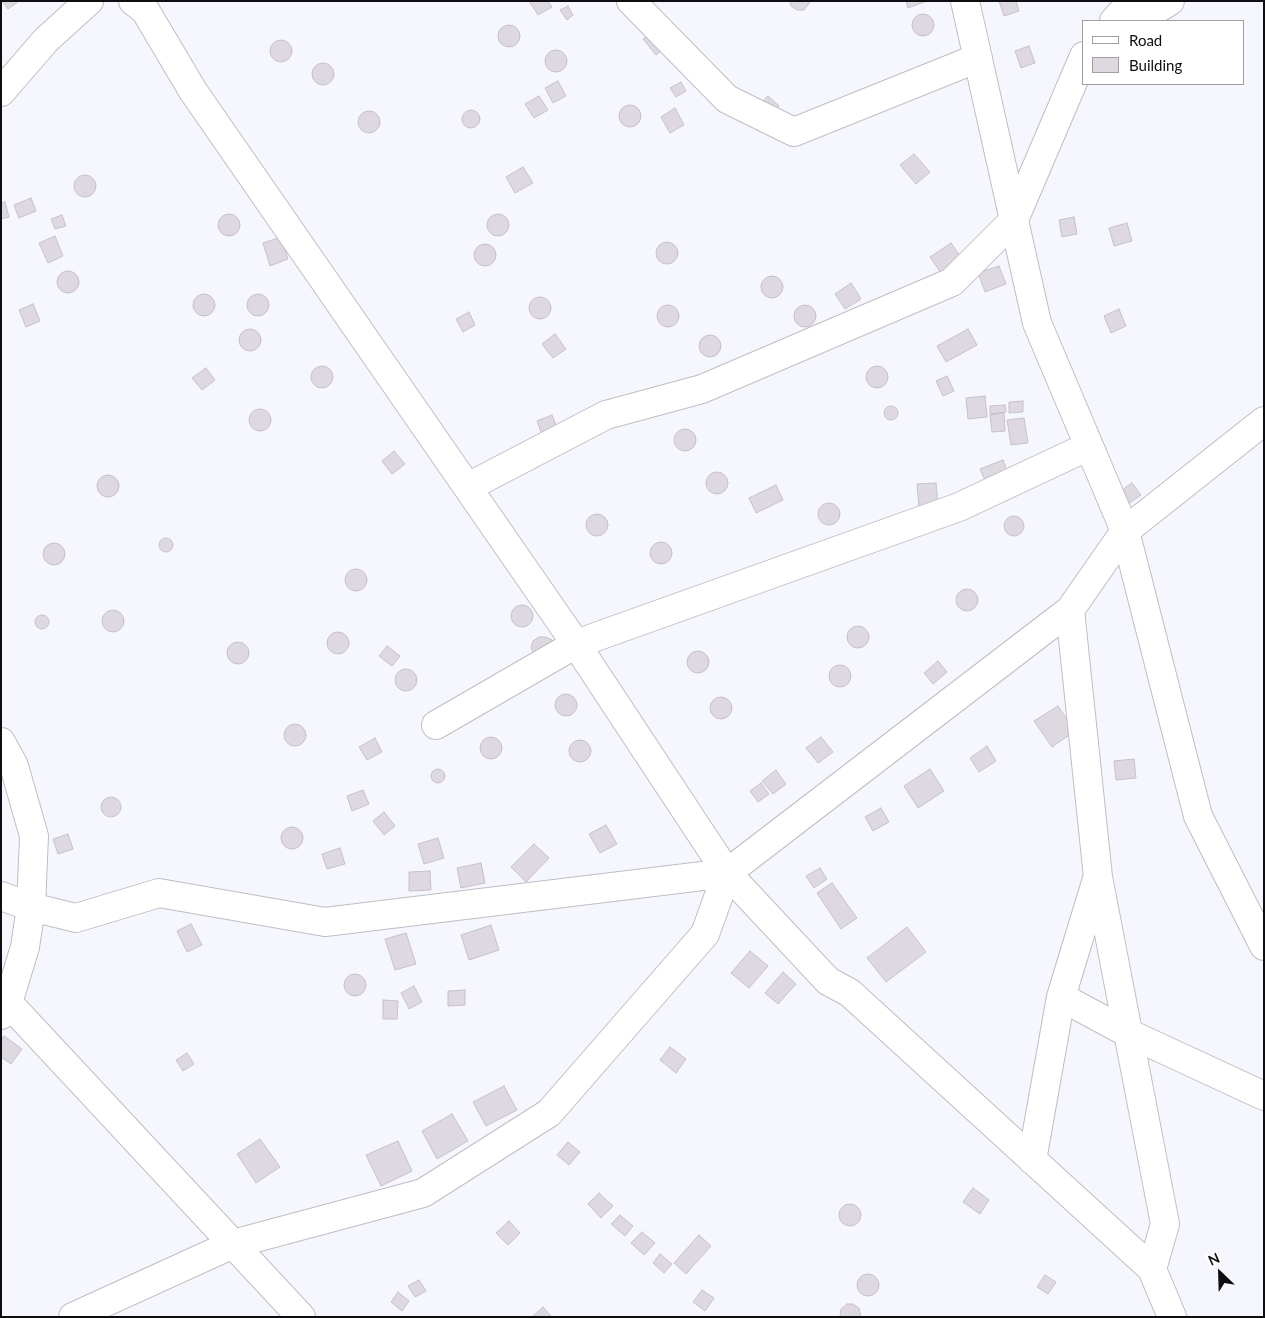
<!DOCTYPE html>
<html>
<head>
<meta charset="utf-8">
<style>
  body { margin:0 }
  #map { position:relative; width:1265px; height:1318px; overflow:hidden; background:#f6f6fe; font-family:Lato,sans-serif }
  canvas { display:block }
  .frame { position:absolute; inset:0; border:2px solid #0e0e11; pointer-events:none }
  .legend { position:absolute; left:1082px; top:20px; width:162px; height:65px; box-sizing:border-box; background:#fff; border:1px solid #9f9fa0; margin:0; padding:6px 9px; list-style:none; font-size:15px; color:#0e0e11 }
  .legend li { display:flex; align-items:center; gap:10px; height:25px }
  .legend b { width:25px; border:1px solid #9f9fa0 }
  .north { position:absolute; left:1195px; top:1248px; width:50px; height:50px; -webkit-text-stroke:4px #fff; paint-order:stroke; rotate:336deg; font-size:14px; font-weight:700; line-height:20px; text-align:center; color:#0e0e11 }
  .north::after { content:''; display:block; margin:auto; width:18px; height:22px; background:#0e0e11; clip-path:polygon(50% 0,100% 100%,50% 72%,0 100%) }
</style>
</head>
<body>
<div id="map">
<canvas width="1265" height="1318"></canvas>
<div class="frame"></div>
<ul class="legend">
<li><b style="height:6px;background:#fff"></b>Road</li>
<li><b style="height:14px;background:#ded9e0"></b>Building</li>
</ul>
<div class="north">N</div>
</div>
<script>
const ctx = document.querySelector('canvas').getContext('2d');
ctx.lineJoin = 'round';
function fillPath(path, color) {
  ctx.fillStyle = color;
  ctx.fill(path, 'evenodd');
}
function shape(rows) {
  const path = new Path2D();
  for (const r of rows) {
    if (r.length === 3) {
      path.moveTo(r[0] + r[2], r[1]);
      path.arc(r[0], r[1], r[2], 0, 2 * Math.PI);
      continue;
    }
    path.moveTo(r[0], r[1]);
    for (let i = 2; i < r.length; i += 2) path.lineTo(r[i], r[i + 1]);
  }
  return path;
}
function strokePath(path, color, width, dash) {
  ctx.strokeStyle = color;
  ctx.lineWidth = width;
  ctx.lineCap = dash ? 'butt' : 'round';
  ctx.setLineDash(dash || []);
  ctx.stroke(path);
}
const building = shape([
  [2,1,19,1,8,9,2,1],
  [529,1,548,1,552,7,538,15,529,1],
  [790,1,811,1,804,10,797,10,791,6,790,1],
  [906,1,927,1,908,8,906,1],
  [999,1,1016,1,1019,11,1004,16,999,1],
  [568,6,573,15,567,20,560,10,568,6],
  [923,25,11],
  [509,36,11],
  [654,31,666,47,656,55,643,39,654,31],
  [281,51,11],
  [1029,46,1035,63,1021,68,1015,51,1029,46],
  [556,61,11],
  [323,74,11],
  [558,81,566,96,553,103,545,88,558,81],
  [681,82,686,91,676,97,670,88,681,82],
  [539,96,548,110,534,118,525,104,539,96],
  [768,96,779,106,771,115,760,104,768,96],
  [630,116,11],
  [675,108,684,125,670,133,661,117,675,108],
  [471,119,9],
  [369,122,11],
  [914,154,930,172,916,184,900,165,914,154],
  [523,167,533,183,515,193,506,177,523,167],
  [85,186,11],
  [31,198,36,211,19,218,14,205,31,198],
  [5,202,9,217,1,219,1,203,5,202],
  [498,225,11],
  [229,225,11],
  [62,215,66,226,55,229,51,219,62,215],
  [1074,217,1077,234,1062,237,1059,220,1074,217],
  [1127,223,1132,241,1114,246,1109,228,1127,223],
  [55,236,63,256,48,263,39,243,55,236],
  [281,237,288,259,270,266,263,243,281,237],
  [667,253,11],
  [951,243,962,259,941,273,930,257,951,243],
  [485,255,11],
  [999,266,1006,284,985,292,978,273,999,266],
  [68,282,11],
  [772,287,11],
  [851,283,861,299,845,309,835,294,851,283],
  [258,305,11],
  [204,305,11],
  [540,308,11],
  [33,304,40,321,26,327,19,310,33,304],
  [668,316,11],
  [805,316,11],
  [1119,309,1126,326,1111,333,1104,316,1119,309],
  [469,312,475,325,463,332,456,319,469,312],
  [968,329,977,345,946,362,937,346,968,329],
  [250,340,11],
  [555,334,566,349,553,358,542,344,555,334],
  [710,346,11],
  [877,377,11],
  [322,377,11],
  [206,368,215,380,202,390,192,378,206,368],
  [947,376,954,391,943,396,936,381,947,376],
  [985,396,987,417,968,419,966,398,985,396],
  [1023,401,1023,412,1009,413,1009,402,1023,401],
  [1005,405,1006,412,990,414,990,406,1005,405],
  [891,413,7],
  [260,420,11],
  [1004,413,1005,431,992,432,990,415,1004,413],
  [552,415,558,430,542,435,537,421,552,415],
  [1024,418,1028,443,1011,445,1007,420,1024,418],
  [685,440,11],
  [394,451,405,464,392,474,382,461,394,451],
  [1003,460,1009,476,987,485,980,469,1003,460],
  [717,483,11],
  [108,486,11],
  [936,483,938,506,919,507,917,484,936,483],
  [1132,483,1141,495,1128,504,1119,492,1132,483],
  [776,485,783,500,756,513,749,498,776,485],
  [829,514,11],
  [597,525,11],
  [1014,526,10],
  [166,545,7],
  [661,553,11],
  [54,554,11],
  [356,580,11],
  [967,600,11],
  [522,616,11],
  [113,621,11],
  [42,622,7],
  [858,637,11],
  [338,643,11],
  [539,637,546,637,552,640,554,647,534,654,531,648,533,641,539,637],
  [238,653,11],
  [387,646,400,656,392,666,379,656,387,646],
  [698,662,11],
  [938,661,947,672,933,684,924,673,938,661],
  [840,676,11],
  [406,680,11],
  [566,705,11],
  [721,708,11],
  [1058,706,1075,731,1052,747,1034,721,1058,706],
  [295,735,11],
  [821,737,833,752,818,763,806,748,821,737],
  [491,748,11],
  [375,738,382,752,367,760,359,747,375,738],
  [580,751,11],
  [987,746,996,761,979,772,970,758,987,746],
  [1134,759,1136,778,1116,780,1114,761,1134,759],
  [438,776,7],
  [930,769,944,791,918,808,904,786,930,769],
  [776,770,786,784,773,794,762,781,776,770],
  [761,783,769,794,758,802,750,791,761,783],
  [363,790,369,804,352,811,347,796,363,790],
  [111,807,10],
  [881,808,889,822,873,831,865,817,881,808],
  [384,812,395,826,384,835,373,821,384,812],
  [606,825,617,844,600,853,589,834,606,825],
  [292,838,11],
  [68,834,73,849,58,854,53,839,68,834],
  [438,838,444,858,424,864,418,844,438,838],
  [534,844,549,858,526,882,511,867,534,844],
  [340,848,345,864,327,869,322,854,340,848],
  [481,863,485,883,461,888,457,868,481,863],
  [820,868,827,879,814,888,806,876,820,868],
  [430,871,431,890,409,891,409,872,430,871],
  [832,883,857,918,841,929,817,893,832,883],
  [191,924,202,945,187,952,177,931,191,924],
  [491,925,499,950,469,960,461,935,491,925],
  [907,927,926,952,886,982,867,958,907,927],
  [406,933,416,964,395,970,385,939,406,933],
  [750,951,768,966,749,988,731,973,750,951],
  [783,972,796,984,778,1004,765,993,783,972],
  [355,985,11],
  [414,986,422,1002,409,1009,401,993,414,986],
  [465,990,465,1005,448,1006,448,991,465,990],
  [383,1000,398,1001,397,1019,383,1019,383,1000],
  [4,1036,22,1049,11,1064,1,1057,1,1041,4,1036],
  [670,1047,686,1059,676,1073,660,1060,670,1047],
  [187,1053,194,1064,183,1071,176,1060,187,1053],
  [504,1086,517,1110,486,1126,473,1102,504,1086],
  [452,1114,468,1141,437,1159,422,1131,452,1114],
  [260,1139,280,1167,256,1183,237,1154,260,1139],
  [398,1141,412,1171,381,1186,366,1155,398,1141],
  [568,1142,580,1152,569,1165,557,1155,568,1142],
  [973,1188,989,1200,980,1214,963,1202,973,1188],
  [599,1193,613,1206,601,1218,588,1204,599,1193],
  [850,1215,11],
  [620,1215,633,1226,625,1236,611,1224,620,1215],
  [509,1221,520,1233,508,1245,496,1233,509,1221],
  [642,1232,655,1243,644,1255,631,1243,642,1232],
  [699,1235,711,1246,686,1274,674,1263,699,1235],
  [660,1254,672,1264,664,1273,653,1263,660,1254],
  [868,1285,11],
  [1045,1275,1056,1282,1048,1294,1037,1287,1045,1275],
  [419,1280,426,1291,415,1297,408,1286,419,1280],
  [702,1290,714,1298,705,1311,693,1302,702,1290],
  [398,1292,409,1301,402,1311,391,1302,398,1292],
  [847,1304,853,1304,859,1308,861,1317,840,1317,841,1309,847,1304],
  [543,1307,552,1317,532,1317,543,1307]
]);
fillPath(building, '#ded9e0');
strokePath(building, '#c6c1c8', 1);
const minor = shape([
  [133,1,145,10,193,91,576,644,727,873,828,981,850,993,1152,1269,1172,1317],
  [631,1,727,99,794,132,978,58],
  [965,1,1037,323,1125,531,1070,610],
  [1114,21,1132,1],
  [1138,21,1170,1],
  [1,92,46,40,89,1],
  [1264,421,1125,531,1198,816,1264,946],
  [468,487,606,415,702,389,952,282,1014,220,1084,56],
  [436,725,576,644,959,507,1089,446],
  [1,742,14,766,34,836,31,907,25,947,8,1003,1,1015],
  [1,896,31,907,76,918,159,893,325,922,727,873,1070,610,1098,877,1165,1224,1152,1269],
  [1,995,301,1317],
  [1061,997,1128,1033,1264,1096],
  [1032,1160,1061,997,1097,879],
  [73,1317,233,1244,423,1193,549,1113,705,934,727,873]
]);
strokePath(minor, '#bebec5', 30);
strokePath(minor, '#fff', 28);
</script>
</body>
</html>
